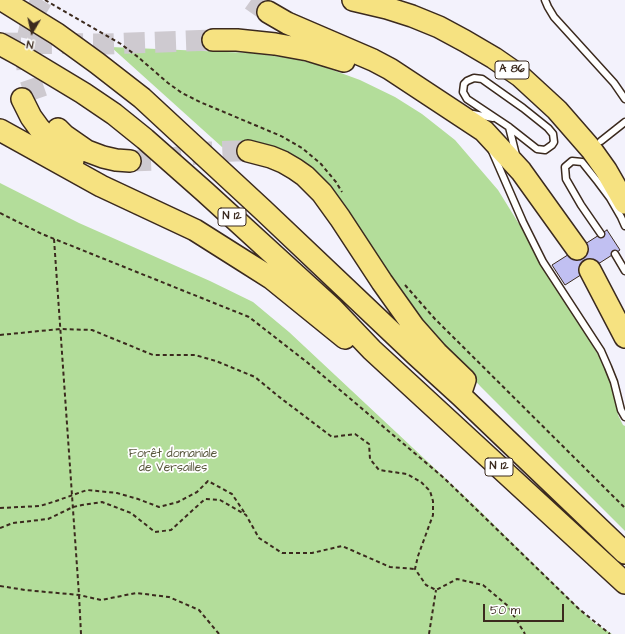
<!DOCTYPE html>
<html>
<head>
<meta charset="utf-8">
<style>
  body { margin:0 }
  #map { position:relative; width:625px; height:634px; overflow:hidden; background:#f3f2fc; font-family:"Architects Daughter",sans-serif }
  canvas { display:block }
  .north { position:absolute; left:12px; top:12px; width:40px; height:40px; -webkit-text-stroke:3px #fff; paint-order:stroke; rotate:189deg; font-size:11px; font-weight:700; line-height:16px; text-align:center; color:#3b2a1e }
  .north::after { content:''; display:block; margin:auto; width:14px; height:18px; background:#3b2a1e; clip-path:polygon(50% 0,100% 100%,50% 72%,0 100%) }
  .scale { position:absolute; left:483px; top:604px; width:81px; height:18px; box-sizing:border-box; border:2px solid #3b2a1e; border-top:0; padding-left:5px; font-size:12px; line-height:14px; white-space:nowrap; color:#3b2a1e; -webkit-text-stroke:3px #fff; paint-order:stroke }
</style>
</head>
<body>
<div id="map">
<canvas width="625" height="634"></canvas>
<div class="north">N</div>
<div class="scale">50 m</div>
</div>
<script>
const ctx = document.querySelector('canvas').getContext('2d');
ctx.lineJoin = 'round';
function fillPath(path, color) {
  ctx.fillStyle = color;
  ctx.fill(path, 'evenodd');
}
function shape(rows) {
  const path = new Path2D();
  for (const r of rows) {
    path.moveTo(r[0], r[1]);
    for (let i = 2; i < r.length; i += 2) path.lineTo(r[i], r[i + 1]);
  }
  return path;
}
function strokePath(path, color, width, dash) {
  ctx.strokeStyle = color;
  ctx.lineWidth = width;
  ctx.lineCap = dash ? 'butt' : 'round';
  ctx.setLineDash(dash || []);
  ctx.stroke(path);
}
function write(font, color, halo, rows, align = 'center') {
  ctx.font = font + ' "Architects Daughter",sans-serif';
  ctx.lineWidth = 3.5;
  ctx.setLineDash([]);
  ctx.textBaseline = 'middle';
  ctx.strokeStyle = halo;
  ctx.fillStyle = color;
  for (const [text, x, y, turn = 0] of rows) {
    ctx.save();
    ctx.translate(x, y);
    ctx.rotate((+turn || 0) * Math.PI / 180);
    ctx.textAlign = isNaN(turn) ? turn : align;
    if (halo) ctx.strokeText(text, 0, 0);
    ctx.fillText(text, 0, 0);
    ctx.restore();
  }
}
fillPath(shape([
  [111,47,250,53,290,58,319,65,360,80,395,97,422,114,455,140,498,190,524,232,540,263,584,331,600,358,608,375,616,401,618,415,623,425,625,426,625,531,481,387,423,325,339,201,260,147,240,144,222,147],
  [0,183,79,223,210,281,253,302,289,332,475,506,594,623,612,634,0,634]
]), '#b3dd9a');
const building = shape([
  [607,230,620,250,565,285,552,265,607,230]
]);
fillPath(building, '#c1c0f2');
strokePath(building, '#3b2a1e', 1);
strokePath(shape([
  [251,0,268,12],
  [0,43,106,44,213,40],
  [37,99,27,70,26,55,27,39,30,26,36,10,42,0],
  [130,161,158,160,209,152,236,151,248,151]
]), '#cecad0', 21, [21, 10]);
const lane = shape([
  [545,0,548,7,554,17,614,83,625,99],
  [474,78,482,79,523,108,548,128,553,134,554,142,552,145,545,150,537,149,509,127,467,99,463,92,464,84,467,81,474,78],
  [473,114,493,118],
  [509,127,516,155],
  [601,141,625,122],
  [492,151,523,222,543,262,601,351,608,367,614,382,621,410,625,417],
  [601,234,581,205,566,179,565,167,572,161,582,162,598,182,610,198,621,217,625,226],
  [615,254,625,271]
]);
const highway = shape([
  [2,0,57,34,97,63,142,98,263,210,416,355,460,395,625,553],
  [353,0,387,8,412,16,439,27,465,41,494,58,520,76,557,110,591,149,606,170,625,203],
  [268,12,287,23,373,60,390,69,484,131,521,171,577,249],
  [213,40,237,40,275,44,308,50,344,61],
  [0,44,20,55,83,93,114,114,145,139,205,192,332,308,372,350,625,583],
  [22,99,31,117,39,128,58,148,73,161],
  [58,129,64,135,87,151,103,157,116,160,130,161],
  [0,130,101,186,195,230,244,261,271,278,345,338],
  [248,151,271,157,283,162,295,169,305,176,322,193,340,218,382,282,414,327,437,353,465,380,460,395],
  [590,270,625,337]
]);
strokePath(lane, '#3b2a1e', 9);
strokePath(highway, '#3b2a1e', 24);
strokePath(shape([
  [45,0,121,44,138,57,168,83,182,93,200,102,281,136,302,148,321,164,336,182,342,192],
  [0,213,42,234,249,317,308,363,444,478,579,609,610,634],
  [54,239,79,595,81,634],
  [405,285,435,319,625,508],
  [0,335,60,329,92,330,153,355,195,355,216,361,255,377,278,396,332,437,355,434,369,444,370,459,379,470,407,474,421,482,430,491,433,501,433,515,418,556,415,569,426,585,436,590,457,579,483,585,508,606,525,634],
  [0,508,40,506,56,501,87,490,117,493,138,499,159,507,178,502,197,492,208,481,232,494,246,515],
  [0,528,13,523,48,519,73,507,82,505,102,502,131,513,155,532,171,530,205,499,220,500,246,515,259,538,282,553,312,553,342,546,390,567,415,569],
  [0,586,25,590,79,595,101,600,136,593,169,597,199,610,219,634],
  [429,634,436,590]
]), '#3b2a1e', 2, [4, 3]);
strokePath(lane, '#fff', 6);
strokePath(highway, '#f6e281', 21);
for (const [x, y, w] of [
  [512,70,34],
  [232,217,28],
  [499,467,28]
]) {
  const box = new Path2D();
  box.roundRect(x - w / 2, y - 9, w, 18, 3);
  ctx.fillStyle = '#fff';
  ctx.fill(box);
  strokePath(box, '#3b2a1e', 1);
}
write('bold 11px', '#3b2a1e', null, [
  ["A 86",512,70],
  ["N 12",232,217],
  ["N 12",499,467]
]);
write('12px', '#59573d', '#fff', [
  ["Forêt domaniale",173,454],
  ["de Versailles",173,468]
]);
</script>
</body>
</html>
